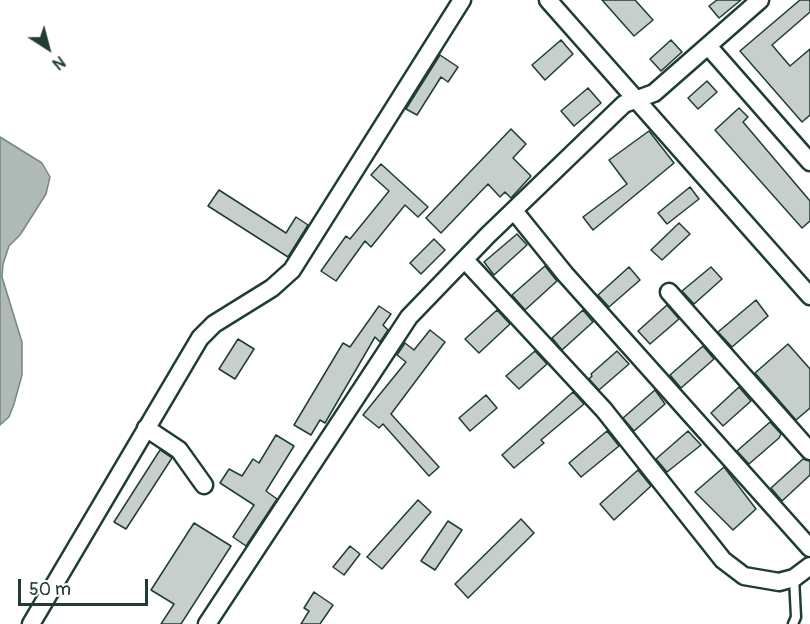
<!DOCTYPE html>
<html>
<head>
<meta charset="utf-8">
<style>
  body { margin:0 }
  #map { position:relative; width:810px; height:624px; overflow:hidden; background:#fff; font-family:Pangolin,sans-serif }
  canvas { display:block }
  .north { position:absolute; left:18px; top:18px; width:60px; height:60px; -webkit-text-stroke:4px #fff; paint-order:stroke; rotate:144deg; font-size:16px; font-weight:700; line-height:24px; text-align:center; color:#1f3d34 }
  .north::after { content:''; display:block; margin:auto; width:21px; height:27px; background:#1f3d34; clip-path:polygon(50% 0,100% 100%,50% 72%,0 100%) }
  .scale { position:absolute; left:18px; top:579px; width:130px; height:27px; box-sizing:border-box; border:3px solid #1f3d34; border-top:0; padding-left:8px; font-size:18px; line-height:21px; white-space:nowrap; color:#1f3d34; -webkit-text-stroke:4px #fff; paint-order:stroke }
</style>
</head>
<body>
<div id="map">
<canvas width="810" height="624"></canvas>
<div class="north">N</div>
<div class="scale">50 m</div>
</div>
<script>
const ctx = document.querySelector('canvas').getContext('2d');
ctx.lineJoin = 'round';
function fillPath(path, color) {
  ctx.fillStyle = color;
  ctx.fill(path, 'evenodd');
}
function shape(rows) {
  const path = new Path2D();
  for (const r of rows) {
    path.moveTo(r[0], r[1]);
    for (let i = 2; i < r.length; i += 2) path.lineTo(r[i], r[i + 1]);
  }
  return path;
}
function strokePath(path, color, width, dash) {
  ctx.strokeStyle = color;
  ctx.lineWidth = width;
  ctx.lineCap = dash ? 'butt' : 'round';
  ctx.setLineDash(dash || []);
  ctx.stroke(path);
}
const water = shape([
  [0,137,42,163,50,177,46,194,20,235,9,246,3,264,2,277,22,342,22,375,14,404,9,417,0,425,0,137]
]);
fillPath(water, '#afbab7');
strokePath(water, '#758883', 1.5);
const building = shape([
  [602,0,635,0,653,20,634,36,602,0],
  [717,0,741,0,719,18,709,6,717,0],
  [800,0,810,0,810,12,772,45,790,66,810,49,810,115,802,122,740,51,800,0],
  [561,40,573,54,545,80,532,65,561,40],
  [671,40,682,52,661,71,650,59,671,40],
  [440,55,458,67,448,82,441,77,417,115,406,109,440,55],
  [707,81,717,92,698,109,688,98,707,81],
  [588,88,601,103,574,126,561,111,588,88],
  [739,108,748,117,743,122,810,201,810,221,802,228,715,130,739,108],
  [511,129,526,144,513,158,531,176,511,198,505,192,500,197,488,184,441,233,426,218,511,129],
  [649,131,674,163,593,230,583,217,627,184,609,160,649,131],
  [381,164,428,207,418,217,405,205,371,247,365,241,336,281,321,271,346,236,350,239,389,191,371,175,381,164],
  [690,187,699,199,667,224,658,213,690,187],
  [219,190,286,233,296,217,308,225,288,257,208,206,219,190],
  [679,223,690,234,662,260,651,250,679,223],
  [517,234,527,245,494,275,484,262,517,234],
  [434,239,445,250,421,274,410,263,434,239],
  [545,266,557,281,525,310,512,295,545,266],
  [629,267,640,280,609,307,598,295,629,267],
  [711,267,722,279,694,304,682,291,711,267],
  [756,300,768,316,732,347,718,332,756,300],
  [667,305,679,319,650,344,638,331,667,305],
  [379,306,391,314,383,325,388,330,380,342,375,337,325,423,320,420,311,435,294,425,343,343,350,347,379,306],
  [497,310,510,324,479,353,465,339,497,310],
  [583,310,593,322,562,350,552,338,583,310],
  [430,330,445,342,391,414,439,467,429,476,383,424,379,428,363,415,406,362,397,355,405,343,414,350,430,330],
  [238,339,254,349,235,379,219,369,238,339],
  [788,344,810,369,810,408,796,420,755,373,788,344],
  [703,346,714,359,681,388,670,375,703,346],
  [535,351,547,364,519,389,506,376,535,351],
  [617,351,629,364,599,390,589,379,592,376,591,374,617,351],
  [739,387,751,401,723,426,711,413,739,387],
  [655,390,665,404,634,431,623,418,655,390],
  [573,392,584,404,541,440,544,443,514,468,502,455,573,392],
  [486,395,497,408,470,431,459,418,486,395],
  [770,422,781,434,779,438,749,464,737,451,770,422],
  [607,431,619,446,581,477,569,463,607,431],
  [688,431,701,445,667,472,656,459,688,431],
  [276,435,294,446,266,491,277,499,246,546,233,537,254,505,220,483,229,469,242,476,253,459,259,463,276,435],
  [160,450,172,458,126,529,114,522,160,450],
  [803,459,810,461,810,475,782,501,771,488,803,459],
  [724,467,756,509,733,530,695,492,724,467],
  [638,470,651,486,614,520,600,504,638,470],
  [418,500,431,512,382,569,367,557,418,500],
  [521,519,534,533,468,598,455,584,521,519],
  [448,521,462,530,435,570,421,561,448,521],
  [194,523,231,546,181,624,161,624,174,604,151,590,194,523],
  [350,546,360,554,344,575,333,567,350,546],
  [314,592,333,605,320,624,301,624,309,611,304,608,314,592]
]);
fillPath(building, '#c7cfcc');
strokePath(building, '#1f3d34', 1.5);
const lane = shape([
  [793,624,796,617,794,578]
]);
const street = shape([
  [548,0,810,296],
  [708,46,810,162],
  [515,212,565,274,810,548],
  [465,260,604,410,723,560,744,576,779,582,794,578,810,566],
  [669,292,810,451],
  [146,428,179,450,204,485],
  [31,624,200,338,214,324,272,288,292,270,462,0],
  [207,624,409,317,488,235,624,104,654,93,760,0]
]);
strokePath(lane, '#1f3d34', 13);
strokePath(street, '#1f3d34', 21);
strokePath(lane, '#fff', 8);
strokePath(street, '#fff', 16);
</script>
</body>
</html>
